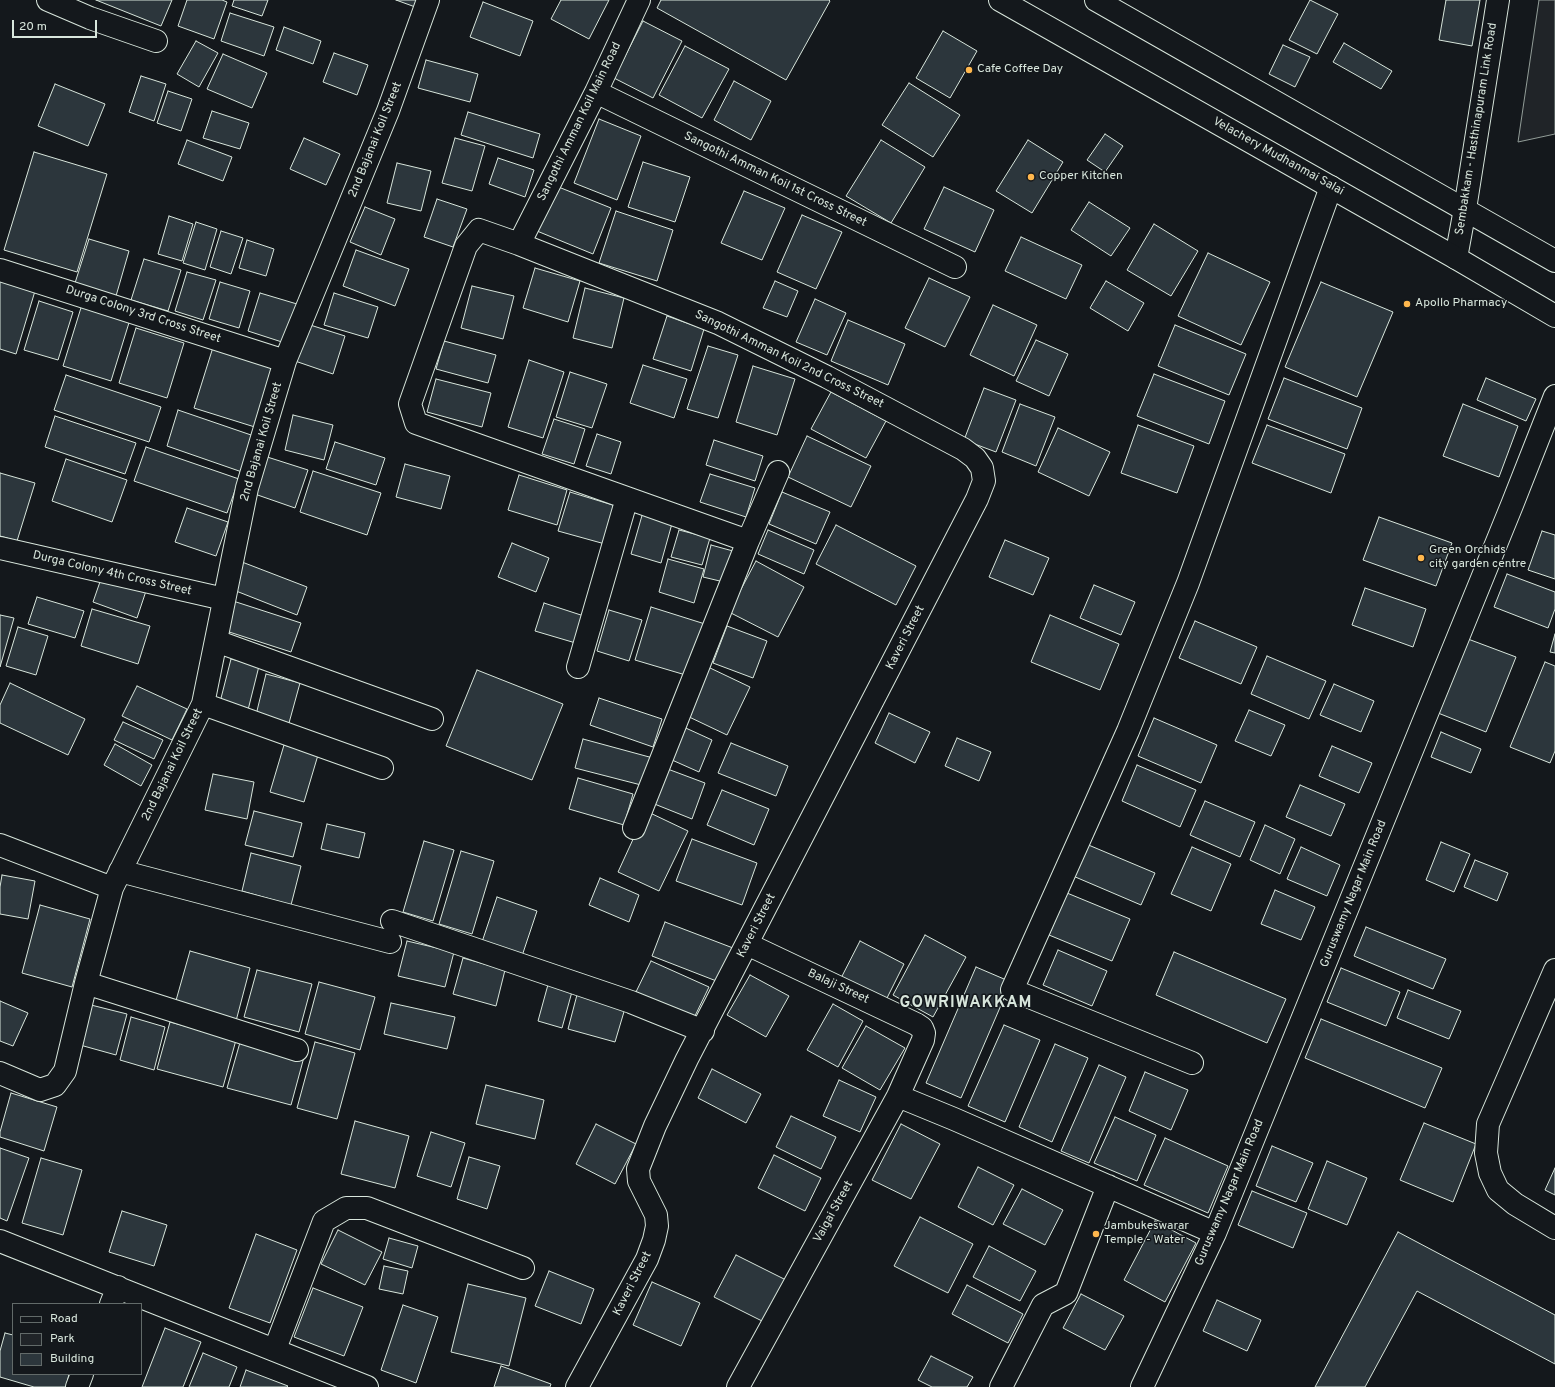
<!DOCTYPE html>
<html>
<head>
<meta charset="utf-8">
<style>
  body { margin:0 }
  #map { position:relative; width:1555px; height:1387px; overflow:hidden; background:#14181c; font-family:Overpass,sans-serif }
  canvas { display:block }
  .legend { position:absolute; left:12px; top:1303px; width:130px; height:72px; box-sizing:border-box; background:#14181c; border:1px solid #626a69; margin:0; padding:5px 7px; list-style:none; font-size:12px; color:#d8e6dc }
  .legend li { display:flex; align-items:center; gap:8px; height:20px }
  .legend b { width:20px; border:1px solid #626a69 }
  .scale { position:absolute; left:12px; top:20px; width:85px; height:18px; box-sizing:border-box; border:2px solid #d8e6dc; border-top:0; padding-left:5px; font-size:12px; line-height:14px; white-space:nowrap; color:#d8e6dc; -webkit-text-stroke:3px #14181c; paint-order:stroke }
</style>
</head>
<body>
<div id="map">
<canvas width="1555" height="1387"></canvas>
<ul class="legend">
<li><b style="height:5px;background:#14181c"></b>Road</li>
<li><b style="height:11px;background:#202428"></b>Park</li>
<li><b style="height:11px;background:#2c363c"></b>Building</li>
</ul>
<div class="scale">20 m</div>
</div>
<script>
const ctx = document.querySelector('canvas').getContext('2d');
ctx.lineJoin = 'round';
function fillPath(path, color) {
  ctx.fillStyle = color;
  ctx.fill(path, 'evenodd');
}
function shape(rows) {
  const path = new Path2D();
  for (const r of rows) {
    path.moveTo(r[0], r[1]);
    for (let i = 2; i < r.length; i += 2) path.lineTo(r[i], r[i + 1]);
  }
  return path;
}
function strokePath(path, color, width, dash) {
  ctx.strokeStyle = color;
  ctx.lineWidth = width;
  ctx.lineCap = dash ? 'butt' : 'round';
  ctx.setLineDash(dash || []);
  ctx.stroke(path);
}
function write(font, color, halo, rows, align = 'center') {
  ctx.font = font + ' Overpass,sans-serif';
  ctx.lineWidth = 3;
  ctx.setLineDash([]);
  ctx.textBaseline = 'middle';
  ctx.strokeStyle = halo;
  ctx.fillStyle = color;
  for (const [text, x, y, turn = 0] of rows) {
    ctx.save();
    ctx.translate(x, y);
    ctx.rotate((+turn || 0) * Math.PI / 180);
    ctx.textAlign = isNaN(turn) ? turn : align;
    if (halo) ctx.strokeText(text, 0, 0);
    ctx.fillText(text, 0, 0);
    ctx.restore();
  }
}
const green = shape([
  [1539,0,1555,0,1555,134,1518,142,1539,0]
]);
fillPath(green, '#202428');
strokePath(green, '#939e99', 1);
const building = shape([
  [96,0,172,0,161,26,96,0],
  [187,0,222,0,227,2,214,39,178,26,187,0],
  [234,0,268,0,262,16,232,6,234,0],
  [396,0,421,0,418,8,396,0],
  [561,0,609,0,589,39,551,19,561,0],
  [661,0,829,0,830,1,786,80,657,8,661,0],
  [1310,0,1338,14,1317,54,1289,40,1310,0],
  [1446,0,1480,0,1472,46,1439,40,1446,0],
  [483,2,533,21,520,56,470,37,483,2],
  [230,13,274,27,264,56,221,41,230,13],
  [643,21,682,41,653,98,614,78,643,21],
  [284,27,321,41,313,64,276,50,284,27],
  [943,31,977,51,950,98,916,78,943,31],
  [196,41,218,53,199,87,177,74,196,41],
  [1344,43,1392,71,1381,89,1333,62,1344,43],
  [1283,45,1310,57,1295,87,1269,74,1283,45],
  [685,46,729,69,702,118,659,95,685,46],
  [334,53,368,65,357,95,323,82,334,53],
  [223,54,267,73,252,108,207,89,223,54],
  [426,60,478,74,470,102,418,88,426,60],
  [141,76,166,84,154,121,129,112,141,76],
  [734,81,771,101,751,140,714,120,734,81],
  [909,83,960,115,933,157,882,125,909,83],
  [55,84,105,104,88,146,38,126,55,84],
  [168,91,192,99,181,131,157,123,168,91],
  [212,111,249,123,240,149,203,138,212,111],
  [468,112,540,134,533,158,461,135,468,112],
  [599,119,641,136,617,200,574,183,599,119],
  [1105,134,1123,146,1105,172,1087,160,1105,134],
  [304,138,340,154,326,185,290,169,304,138],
  [455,138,485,146,472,191,442,183,455,138],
  [187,140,232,157,223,181,178,164,187,140],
  [881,140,925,167,891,223,846,196,881,140],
  [1028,140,1063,162,1032,213,996,191,1028,140],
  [34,152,107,174,77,272,4,250,34,152],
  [498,158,534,170,525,197,489,184,498,158],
  [643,162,690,177,675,222,628,207,643,162],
  [397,163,431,171,421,211,387,203,397,163],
  [556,186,611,208,593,254,537,231,556,186],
  [944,187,994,210,975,252,924,229,944,187],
  [744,191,785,208,762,260,721,243,744,191],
  [437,199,467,209,453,247,424,237,437,199],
  [1089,202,1130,228,1111,256,1071,230,1089,202],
  [365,207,395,219,381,255,350,242,365,207],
  [616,211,673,230,657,281,599,263,616,211],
  [802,215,842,232,816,289,777,272,802,215],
  [169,216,193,224,182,261,158,254,169,216],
  [196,222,217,229,205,270,183,263,196,222],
  [1154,224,1198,251,1171,296,1127,270,1154,224],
  [221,231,243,238,231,274,210,267,221,231],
  [1021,237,1082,265,1066,299,1005,271,1021,237],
  [89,239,129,251,116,296,75,283,89,239],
  [247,240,274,249,266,276,239,268,247,240],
  [356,250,409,269,395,306,343,286,356,250],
  [1208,253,1270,282,1241,345,1178,316,1208,253],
  [144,259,181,270,168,311,131,300,144,259],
  [535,268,580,281,568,322,523,308,535,268],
  [187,272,216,280,203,320,175,311,187,272],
  [929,278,970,297,945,347,905,328,929,278],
  [0,280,35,291,16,354,0,349,0,280],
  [775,281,798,291,787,317,763,308,775,281],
  [1106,281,1144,303,1128,331,1090,308,1106,281],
  [220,282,250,291,239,328,209,319,220,282],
  [1321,282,1393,312,1357,397,1285,367,1321,282],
  [472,286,514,296,503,339,461,328,472,286],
  [585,288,624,298,612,348,573,338,585,288],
  [260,293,297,304,285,343,248,331,260,293],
  [334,293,378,307,368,338,324,325,334,293],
  [84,298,132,313,111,381,63,366,84,298],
  [815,299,846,313,827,355,796,342,815,299],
  [39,301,73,312,58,360,24,350,39,301],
  [993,305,1037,325,1014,376,970,355,993,305],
  [667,316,704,329,691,371,653,359,667,316],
  [848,320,905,344,888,385,831,361,848,320],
  [307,324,345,336,333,374,295,361,307,324],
  [1175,325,1246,354,1229,395,1158,366,1175,325],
  [136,328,184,343,167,398,119,383,136,328],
  [1036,340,1068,354,1049,396,1016,381,1036,340],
  [444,341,496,355,488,383,436,369,444,341],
  [214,344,277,364,258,428,194,408,214,344],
  [708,346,738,355,718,418,687,409,708,346],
  [529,360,564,372,543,438,508,427,529,360],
  [643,365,687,379,674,418,630,403,643,365],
  [753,366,795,379,777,435,736,422,753,366],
  [570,372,607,384,592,428,556,417,570,372],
  [1154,374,1225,401,1209,444,1137,416,1154,374],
  [66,375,161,407,149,442,54,410,66,375],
  [1284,378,1362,408,1347,449,1268,419,1284,378],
  [1486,378,1536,399,1526,421,1477,400,1486,378],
  [436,379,491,393,482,427,427,412,436,379],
  [984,388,1016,400,996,452,964,440,984,388],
  [831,392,886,421,866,458,811,429,831,392],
  [1020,404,1055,417,1036,466,1002,452,1020,404],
  [1463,404,1518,426,1499,477,1443,456,1463,404],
  [178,410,254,436,242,472,167,446,178,410],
  [293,415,333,425,324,460,285,450,293,415],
  [55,416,136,443,125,474,45,447,55,416],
  [554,419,585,429,574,464,542,454,554,419],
  [1138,425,1194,446,1177,493,1121,473,1138,425],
  [1267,425,1345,454,1331,493,1252,463,1267,425],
  [1058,428,1110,452,1089,496,1038,472,1058,428],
  [597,434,621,442,611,474,586,466,597,434],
  [807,436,871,466,851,507,788,477,807,436],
  [714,440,763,456,755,481,706,465,714,440],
  [335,442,385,458,376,485,326,469,335,442],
  [146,447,239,479,227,513,134,481,146,447],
  [261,455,308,470,295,508,249,492,261,455],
  [66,459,127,480,112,522,52,501,66,459],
  [405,464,450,476,441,509,396,497,405,464],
  [313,471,381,493,367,535,300,512,313,471],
  [0,473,35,483,17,541,0,536,0,473],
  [710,474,755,488,746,517,700,502,710,474],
  [519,475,567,490,557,525,508,510,519,475],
  [570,492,616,506,605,544,558,531,570,492],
  [782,492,830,512,816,544,769,524,782,492],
  [187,508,228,522,216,556,175,542,187,508],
  [643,512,673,520,661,563,631,554,643,512],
  [1379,517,1452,543,1436,586,1363,560,1379,517],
  [836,525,916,566,896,605,816,564,836,525],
  [679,530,710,538,702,565,671,557,679,530],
  [768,530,814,550,804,574,758,554,768,530],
  [1542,531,1555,535,1555,579,1528,570,1542,531],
  [1005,540,1049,558,1033,595,989,577,1005,540],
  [512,543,549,558,536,592,498,577,512,543],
  [711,545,733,551,724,582,703,577,711,545],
  [668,559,704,569,694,603,659,592,668,559],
  [756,561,804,587,778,637,729,612,756,561],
  [242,562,307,587,297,615,231,589,242,562],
  [1507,574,1555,592,1555,609,1548,628,1494,607,1507,574],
  [102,576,146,591,137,618,93,602,102,576],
  [1094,585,1135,602,1121,635,1080,618,1094,585],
  [1365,588,1426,609,1413,647,1352,625,1365,588],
  [37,597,84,611,75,638,28,624,37,597],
  [230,600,301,623,291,652,220,629,230,600],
  [544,603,587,617,579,644,535,631,544,603],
  [651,607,705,624,689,676,635,660,651,607],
  [92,609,150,626,138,664,81,646,92,609],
  [609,610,642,620,629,661,597,651,609,610],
  [0,615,14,618,0,667,0,615],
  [1050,615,1119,644,1100,690,1031,662,1050,615],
  [1195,621,1257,647,1241,684,1179,658,1195,621],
  [727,626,767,641,753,678,713,663,727,626],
  [18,627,48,636,36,675,6,666,18,627],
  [1555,634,1555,653,1550,652,1555,634],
  [1468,639,1516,657,1486,732,1438,713,1468,639],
  [1267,656,1326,681,1309,719,1251,694,1267,656],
  [231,659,259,666,247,714,219,706,231,659],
  [1545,662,1555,666,1555,751,1550,763,1510,747,1545,662],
  [708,667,750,687,727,735,685,715,708,667],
  [477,670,563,704,532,780,446,746,477,670],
  [266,674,300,683,289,723,256,715,266,674],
  [10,683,85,719,68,755,0,723,0,705,10,683],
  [1334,684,1374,701,1361,732,1320,715,1334,684],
  [137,686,187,709,172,740,122,716,137,686],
  [599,698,662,719,653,747,590,725,599,698],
  [1249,710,1285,725,1271,756,1235,741,1249,710],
  [889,713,930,732,915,763,875,743,889,713],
  [1154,718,1217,745,1201,783,1138,756,1154,718],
  [123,722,163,740,154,759,114,740,123,722],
  [677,724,712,740,699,772,663,756,677,724],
  [1441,732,1481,749,1471,773,1431,757,1441,732],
  [957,738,991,752,979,781,945,766,957,738],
  [583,739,653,758,645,786,575,768,583,739],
  [731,743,788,766,776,796,718,773,731,743],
  [115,744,152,765,141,786,104,765,115,744],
  [284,745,318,755,304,802,270,792,284,745],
  [1332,746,1372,763,1359,793,1319,776,1332,746],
  [1137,765,1196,790,1180,827,1122,801,1137,765],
  [665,768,705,783,692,819,652,803,665,768],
  [213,774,254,782,247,819,205,810,213,774],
  [578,778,633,794,624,825,569,809,578,778],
  [1300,785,1345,804,1331,836,1286,817,1300,785],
  [722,790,769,809,754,845,707,825,722,790],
  [1205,801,1255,822,1240,857,1190,835,1205,801],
  [254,811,302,823,293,857,245,845,254,811],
  [646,811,688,831,659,891,618,872,646,811],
  [327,824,365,833,359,858,321,849,327,824],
  [1265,825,1295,839,1280,874,1250,860,1265,825],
  [692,839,757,863,742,905,676,881,692,839],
  [424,841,454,850,433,921,403,912,424,841],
  [1079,841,1155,873,1141,905,1066,873,1079,841],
  [1441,842,1470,854,1454,892,1426,880,1441,842],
  [1192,847,1231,864,1211,911,1171,894,1192,847],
  [1301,847,1340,865,1327,896,1287,879,1301,847],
  [461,851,494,861,472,934,439,924,461,851],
  [251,853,301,866,291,905,242,891,251,853],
  [1475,860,1508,873,1497,901,1464,887,1475,860],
  [2,875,35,881,28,919,0,914,0,887,2,875],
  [600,878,639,895,629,922,589,905,600,878],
  [1275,890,1315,907,1301,940,1261,924,1275,890],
  [1067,893,1130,919,1112,961,1049,935,1067,893],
  [497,897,537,911,521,959,481,945,497,897],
  [40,905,90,919,72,987,22,973,40,905],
  [665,922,733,948,719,982,652,956,665,922],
  [1366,927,1446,959,1433,989,1354,956,1366,927],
  [925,935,966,957,933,1017,893,995,925,935],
  [407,941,454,952,445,987,398,976,407,941],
  [860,941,904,964,884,1004,839,982,860,941],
  [1058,950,1107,971,1092,1006,1043,985,1058,950],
  [190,951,250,968,236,1021,175,1004,190,951],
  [1174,952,1286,999,1267,1043,1156,995,1174,952],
  [463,958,505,970,496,1006,453,994,463,958],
  [651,961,709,987,693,1020,635,994,651,961],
  [976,967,1011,982,961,1098,926,1083,976,967],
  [1341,968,1400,992,1386,1026,1327,1002,1341,968],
  [257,970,312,984,299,1032,244,1017,257,970],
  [750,975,789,996,766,1037,727,1015,750,975],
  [549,981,573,988,562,1028,538,1021,549,981],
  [319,982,375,997,360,1050,305,1034,319,982],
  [1408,990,1461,1011,1449,1039,1397,1018,1408,990],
  [578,991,626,1005,615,1042,568,1029,578,991],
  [0,1001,28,1013,13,1046,0,1041,0,1001],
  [391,1003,455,1017,447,1049,384,1034,391,1003],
  [833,1004,863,1021,838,1067,807,1050,833,1004],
  [91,1005,127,1014,116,1055,80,1045,91,1005],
  [131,1017,165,1027,154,1070,120,1060,131,1017],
  [1321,1019,1442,1068,1425,1108,1305,1058,1321,1019],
  [170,1022,236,1040,223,1087,157,1069,170,1022],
  [1004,1025,1040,1040,1005,1122,968,1106,1004,1025],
  [866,1026,905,1048,880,1090,842,1068,866,1026],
  [241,1039,304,1057,291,1105,227,1088,241,1039],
  [315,1042,355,1053,337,1119,297,1108,315,1042],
  [1055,1044,1088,1058,1052,1142,1019,1127,1055,1044],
  [1099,1065,1126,1077,1089,1163,1061,1151,1099,1065],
  [712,1069,761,1094,746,1123,698,1098,712,1069],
  [1145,1072,1188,1090,1171,1130,1129,1111,1145,1072],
  [839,1080,876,1097,860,1132,823,1116,839,1080],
  [486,1085,544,1100,535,1139,476,1124,486,1085],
  [11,1093,57,1107,44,1151,0,1137,0,1132,11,1093],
  [791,1116,836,1137,821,1169,776,1147,791,1116],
  [1115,1117,1156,1135,1137,1181,1094,1163,1115,1117],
  [355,1121,409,1136,395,1188,341,1174,355,1121],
  [1424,1123,1476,1144,1453,1202,1400,1180,1424,1123],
  [596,1124,636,1144,615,1184,576,1164,596,1124],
  [901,1124,940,1144,911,1199,872,1180,901,1124],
  [431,1132,465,1143,451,1187,417,1176,431,1132],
  [1165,1138,1228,1166,1208,1213,1144,1185,1165,1138],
  [1272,1146,1313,1163,1296,1202,1256,1186,1272,1146],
  [0,1148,29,1158,7,1221,0,1218,0,1148],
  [774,1155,821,1178,805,1211,758,1188,774,1155],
  [469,1157,500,1166,487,1209,457,1199,469,1157],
  [41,1158,82,1170,63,1235,22,1223,41,1158],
  [1327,1161,1367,1178,1347,1225,1308,1209,1327,1161],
  [978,1167,1014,1185,993,1225,958,1207,978,1167],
  [1555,1168,1555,1195,1545,1190,1555,1168],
  [1022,1189,1063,1210,1045,1245,1003,1224,1022,1189],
  [1252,1191,1307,1213,1293,1248,1238,1225,1252,1191],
  [122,1211,167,1225,154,1266,109,1252,122,1211],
  [920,1217,973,1244,948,1293,894,1266,920,1217],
  [1155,1221,1196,1243,1165,1302,1124,1280,1155,1221],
  [338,1230,382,1252,365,1285,321,1264,338,1230],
  [1398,1232,1555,1315,1555,1364,1417,1291,1365,1387,1315,1387,1398,1232],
  [256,1234,297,1250,270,1323,229,1308,256,1234],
  [389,1238,418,1246,412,1268,383,1259,389,1238],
  [989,1246,1036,1271,1020,1301,973,1277,989,1246],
  [736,1255,786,1280,764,1322,714,1297,736,1255],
  [384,1266,408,1271,403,1294,379,1289,384,1266],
  [549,1271,594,1289,581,1324,535,1306,549,1271],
  [652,1282,700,1303,681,1346,633,1325,652,1282],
  [468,1284,526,1298,509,1366,451,1352,468,1284],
  [967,1285,1023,1314,1008,1343,952,1314,967,1285],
  [313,1288,363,1307,344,1356,294,1337,313,1288],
  [1081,1294,1124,1316,1105,1350,1063,1328,1081,1294],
  [1217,1300,1261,1320,1247,1351,1203,1331,1217,1300],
  [403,1305,438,1317,416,1383,381,1370,403,1305],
  [165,1328,201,1342,183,1387,142,1387,165,1328],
  [5,1333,13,1335,13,1374,69,1374,66,1387,34,1387,0,1377,0,1351,5,1333],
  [203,1353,237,1367,229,1387,189,1387,203,1353],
  [931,1356,973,1377,967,1387,932,1387,918,1380,931,1356],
  [501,1366,551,1384,550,1387,494,1387,501,1366],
  [246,1370,288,1386,287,1387,240,1387,246,1370]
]);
fillPath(building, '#2c363c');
strokePath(building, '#d8e6dc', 1);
const minor = shape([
  [48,0,90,18,156,41],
  [596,92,955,267],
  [519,244,596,92,639,0],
  [1456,258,1465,209,1498,0],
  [0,270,285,361],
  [0,548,224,599],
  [216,641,432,719],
  [578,667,627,498],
  [203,704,382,768],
  [634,828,748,541,778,472],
  [0,845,112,888],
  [120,871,390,942],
  [392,921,631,1002,703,1031],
  [1555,970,1488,1124,1486,1153,1490,1173,1498,1190,1515,1204,1555,1228],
  [86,983,297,1050],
  [1192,1063,1012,990,1128,731,1188,583,1331,187],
  [0,1073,40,1090,55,1085,65,1071,86,983,112,888,203,704,247,488,285,361,388,111,428,0],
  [898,1096,954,1119,1215,1233],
  [0,1241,367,1387],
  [111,1304,118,1287],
  [275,1349,324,1221,346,1208,367,1208,523,1268],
  [77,1387,82,1374],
  [577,1387,647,1259,654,1240,657,1226,656,1215,639,1181,638,1169,655,1126,687,1059,977,499,984,481,982,468,975,458,963,449,827,377,718,323,519,244,479,230,466,246,410,404,416,423,748,541],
  [738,1387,898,1096,923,1040,924,1033,922,1028,916,1024,747,944],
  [1001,1387,1043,1305,1066,1293,1108,1186],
  [1142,1387,1215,1233,1512,505,1555,396]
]);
const major = shape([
  [1000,0,1456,258,1555,316],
  [1096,0,1555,261]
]);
strokePath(minor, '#d8e6dc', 24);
strokePath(major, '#d8e6dc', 24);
strokePath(minor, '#14181c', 22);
strokePath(major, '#14181c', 22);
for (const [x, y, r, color] of [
  [969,70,4,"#ffb74d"],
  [1031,177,4,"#ffb74d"],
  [1407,304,4,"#ffb74d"],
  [1421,558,4,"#ffb74d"],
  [1096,1234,4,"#ffb74d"]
]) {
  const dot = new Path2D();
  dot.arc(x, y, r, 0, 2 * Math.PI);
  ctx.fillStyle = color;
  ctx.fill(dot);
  strokePath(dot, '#14181c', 1.5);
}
write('12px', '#d8e6dc', '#14181c', [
  ["Cafe Coffee Day",977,70],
  ["Copper Kitchen",1039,177],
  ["Apollo Pharmacy",1415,304],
  ["Green Orchids",1429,551],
  ["city garden centre",1429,565],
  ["Jambukeswarar",1104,1227],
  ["Temple - Water",1104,1241]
], 'left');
write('12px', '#d8e6dc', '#14181c', [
  ["Sangothi Amman Koil Main Road",580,122,-64],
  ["Sembakkam - Hasthinapuram Link Road",1477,129,-81],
  ["2nd Bajanai Koil Street",376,140,-68],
  ["Velachery Mudhanmai Salai",1278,157,29],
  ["Sangothi Amman Koil 1st Cross Street",775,180,26],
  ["Durga Colony 3rd Cross Street",143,315,18],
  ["Sangothi Amman Koil 2nd Cross Street",789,360,26],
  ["2nd Bajanai Koil Street",262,442,-74],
  ["Durga Colony 4th Cross Street",112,574,13],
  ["Kaveri Street",906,638,-63],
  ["2nd Bajanai Koil Street",173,765,-64],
  ["Guruswamy Nagar Main Road",1354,894,-68],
  ["Kaveri Street",757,926,-63],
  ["Balaji Street",838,987,25],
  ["Guruswamy Nagar Main Road",1230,1193,-67],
  ["Vaigai Street",834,1212,-61],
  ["Kaveri Street",633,1284,-63]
]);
ctx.letterSpacing = '1px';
write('bold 16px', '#d8e6dc', '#14181c', [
  ["GOWRIWAKKAM",966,1004]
]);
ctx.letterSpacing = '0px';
</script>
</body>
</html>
